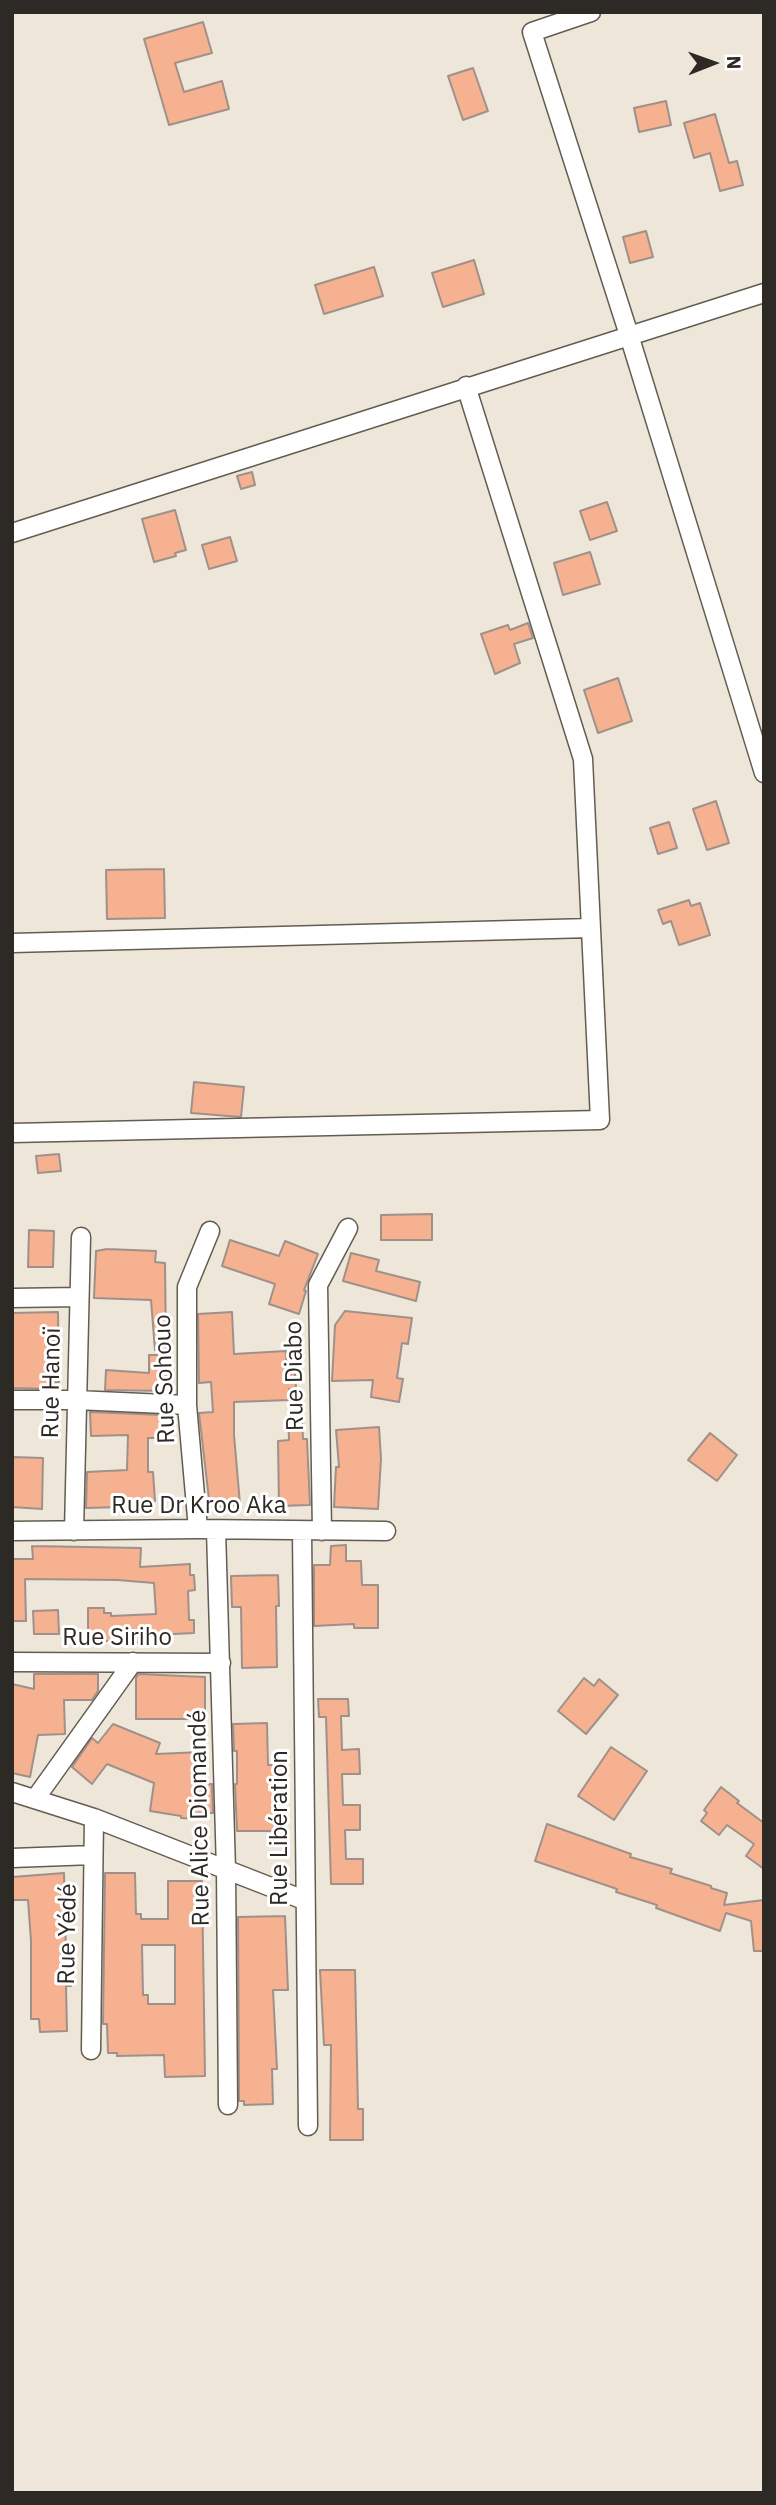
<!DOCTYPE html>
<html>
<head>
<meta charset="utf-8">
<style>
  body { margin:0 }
  #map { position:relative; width:776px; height:2505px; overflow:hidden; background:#eee6d8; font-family:"IBM Plex Sans",sans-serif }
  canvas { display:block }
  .frame { position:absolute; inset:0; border:14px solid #2d2925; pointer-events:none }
  .north { position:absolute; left:678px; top:28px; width:70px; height:70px; -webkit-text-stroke:5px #fff; paint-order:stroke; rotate:89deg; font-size:19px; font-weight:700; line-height:28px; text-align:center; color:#2d2925 }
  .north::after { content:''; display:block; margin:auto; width:24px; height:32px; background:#2d2925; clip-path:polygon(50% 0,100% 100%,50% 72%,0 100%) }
</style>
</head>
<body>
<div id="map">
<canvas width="776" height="2505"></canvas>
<div class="frame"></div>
<div class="north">N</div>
</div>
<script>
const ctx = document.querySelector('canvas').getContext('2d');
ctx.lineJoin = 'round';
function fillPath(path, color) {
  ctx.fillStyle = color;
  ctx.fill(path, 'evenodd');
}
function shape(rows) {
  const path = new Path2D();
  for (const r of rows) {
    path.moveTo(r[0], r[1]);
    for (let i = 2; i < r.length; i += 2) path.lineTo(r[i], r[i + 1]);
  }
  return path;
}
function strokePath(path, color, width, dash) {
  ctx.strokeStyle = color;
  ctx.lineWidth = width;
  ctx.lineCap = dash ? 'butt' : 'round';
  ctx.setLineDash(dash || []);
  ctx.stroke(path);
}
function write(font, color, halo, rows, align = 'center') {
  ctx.font = font + ' "IBM Plex Sans",sans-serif';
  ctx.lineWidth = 6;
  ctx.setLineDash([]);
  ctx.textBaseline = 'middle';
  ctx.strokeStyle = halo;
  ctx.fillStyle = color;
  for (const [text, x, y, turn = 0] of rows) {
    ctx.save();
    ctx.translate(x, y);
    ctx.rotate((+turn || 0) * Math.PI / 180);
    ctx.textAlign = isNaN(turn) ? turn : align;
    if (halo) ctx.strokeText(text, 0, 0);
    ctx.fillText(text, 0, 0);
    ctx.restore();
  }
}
const building = shape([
  [203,22,212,53,175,63,184,92,222,81,229,109,169,125,144,39,203,22],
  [473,68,488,111,463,120,448,76,473,68],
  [666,101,671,125,639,132,634,108,666,101],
  [715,114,729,163,737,161,743,185,720,191,710,153,694,158,684,123,715,114],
  [646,231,653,257,630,263,623,237,646,231],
  [474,260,484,294,443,307,432,273,474,260],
  [374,267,383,296,324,314,315,285,374,267],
  [252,472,255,485,241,489,237,476,252,472],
  [607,502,617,531,590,540,580,511,607,502],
  [175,510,186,550,175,553,176,556,154,562,142,519,175,510],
  [230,537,237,561,209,569,202,545,230,537],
  [590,552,600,584,563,595,554,563,590,552],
  [528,623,533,638,514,644,520,663,495,674,481,634,508,625,510,630,528,623],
  [618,678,632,721,598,733,584,690,618,678],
  [716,801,729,843,707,850,693,809,716,801],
  [669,822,677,848,658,854,650,828,669,822],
  [164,869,165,918,107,919,106,870,164,869],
  [689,900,691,906,700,903,710,935,679,945,671,921,663,924,658,910,689,900],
  [194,1082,244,1087,241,1117,191,1113,194,1082],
  [59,1154,61,1171,38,1173,36,1156,59,1154],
  [432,1214,432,1240,381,1240,381,1215,432,1214],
  [29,1230,54,1231,53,1267,28,1267,29,1230],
  [230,1240,279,1256,285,1241,318,1254,304,1290,306,1291,299,1314,269,1304,275,1284,222,1266,230,1240],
  [107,1249,156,1251,155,1262,165,1263,166,1350,155,1350,151,1300,94,1298,96,1251,107,1249],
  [351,1253,379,1260,376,1271,420,1282,416,1301,343,1281,351,1253],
  [345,1311,412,1318,408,1344,402,1343,397,1378,403,1379,399,1402,371,1397,373,1380,332,1381,335,1325,345,1311],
  [58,1312,59,1382,53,1383,53,1389,12,1388,12,1313,58,1312],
  [232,1312,234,1354,286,1351,287,1374,295,1373,296,1388,289,1389,290,1400,234,1402,234,1435,240,1504,210,1508,199,1413,213,1412,211,1382,199,1383,198,1314,232,1312],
  [149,1355,166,1355,167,1391,105,1390,106,1370,149,1373,149,1355],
  [90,1412,162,1415,163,1438,148,1438,148,1472,153,1472,155,1501,122,1503,122,1507,86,1508,87,1472,127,1470,128,1435,91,1436,90,1412],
  [288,1416,302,1416,303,1439,307,1439,310,1505,279,1506,278,1441,289,1440,288,1416],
  [379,1427,381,1459,378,1509,334,1507,336,1467,339,1467,336,1430,379,1427],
  [710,1433,737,1455,717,1481,688,1460,710,1433],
  [12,1457,43,1458,42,1509,12,1507,12,1457],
  [346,1545,346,1561,361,1561,362,1585,378,1585,378,1628,354,1628,354,1624,314,1626,314,1565,330,1565,331,1546,346,1545],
  [32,1546,141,1548,140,1567,190,1564,190,1575,194,1575,195,1590,188,1591,189,1620,194,1620,194,1633,153,1635,153,1643,88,1640,88,1608,104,1608,104,1613,111,1613,111,1616,156,1614,154,1583,118,1580,25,1579,26,1621,12,1621,12,1559,33,1559,32,1546],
  [278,1575,279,1606,276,1606,277,1667,242,1668,241,1607,232,1607,231,1576,278,1575],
  [58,1610,59,1634,34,1634,33,1611,58,1610],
  [34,1674,98,1674,98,1691,92,1700,64,1700,65,1734,38,1735,30,1777,12,1773,12,1684,34,1689,34,1674],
  [138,1674,205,1677,205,1719,136,1719,136,1678,138,1674],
  [584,1678,594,1686,599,1679,618,1695,586,1734,558,1711,584,1678],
  [318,1699,348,1699,349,1716,341,1716,342,1750,359,1749,360,1774,342,1774,343,1805,360,1805,360,1830,345,1830,346,1859,363,1859,363,1884,331,1884,326,1717,319,1717,318,1699],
  [267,1723,268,1765,275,1765,275,1831,237,1831,235,1784,237,1784,237,1751,234,1751,233,1724,267,1723],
  [113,1724,160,1743,156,1754,202,1752,203,1784,212,1784,213,1813,197,1813,198,1819,181,1818,181,1816,150,1811,154,1783,107,1764,92,1784,72,1767,92,1738,98,1743,113,1724],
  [611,1747,647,1771,614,1820,578,1796,611,1747],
  [721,1787,739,1801,737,1803,764,1823,764,1869,746,1856,754,1844,727,1825,719,1835,701,1821,707,1813,704,1810,721,1787],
  [547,1824,631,1854,630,1857,672,1869,670,1873,711,1886,711,1888,727,1893,724,1905,764,1900,764,1951,754,1951,751,1921,726,1913,720,1931,656,1908,657,1905,616,1892,617,1889,535,1861,547,1824],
  [64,1873,66,1954,71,1954,71,1986,66,1986,67,2031,40,2032,39,2019,31,2019,31,1941,28,1900,12,1900,12,1877,64,1873],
  [105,1873,135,1873,136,1914,141,1914,141,1919,168,1919,168,1881,202,1881,205,2076,165,2077,164,2055,117,2056,117,2053,108,2053,107,2024,103,2024,105,1873],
  [142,1945,175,1945,175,2004,148,2004,148,1995,143,1995,142,1945],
  [285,1916,288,1990,273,1990,277,2069,272,2069,273,2104,244,2105,244,2101,239,2101,238,1917,285,1916],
  [320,1970,355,1970,358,2109,363,2109,363,2140,330,2140,331,2045,324,2045,320,1970]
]);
fillPath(building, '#f6b190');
strokePath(building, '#9f918a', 2);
const minor = shape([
  [591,12,532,32,629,335,764,773],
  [12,533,764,293],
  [12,943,591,928],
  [12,1133,600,1120,583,759,466,386],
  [12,1298,79,1297],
  [12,1400,76,1400,187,1405],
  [198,1529,187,1405,187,1287,210,1231],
  [216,1530,226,1870,228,2105],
  [12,1531,198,1529,386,1531],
  [74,1531,81,1237],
  [302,1531,308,2126],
  [322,1531,318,1285,348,1228],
  [12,1662,221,1663],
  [12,1792,94,1818,304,1900],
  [35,1799,133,1662],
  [12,1858,93,1855],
  [91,2050,94,1818]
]);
strokePath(minor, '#635c51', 21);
strokePath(minor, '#fff', 18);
write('24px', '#2d2925', '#fff', [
  ["Rue Diabo",295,1376,-91],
  ["Rue Sohouo",165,1379,-92],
  ["Rue Hanoï",52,1383,-89],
  ["Rue Dr Kroo Aka",199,1506],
  ["Rue Siriho",117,1638],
  ["Rue Alice Diomandé",200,1818,-91],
  ["Rue Libération",280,1828,-90],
  ["Rue Yédé",68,1934,-89]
]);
</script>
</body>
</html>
